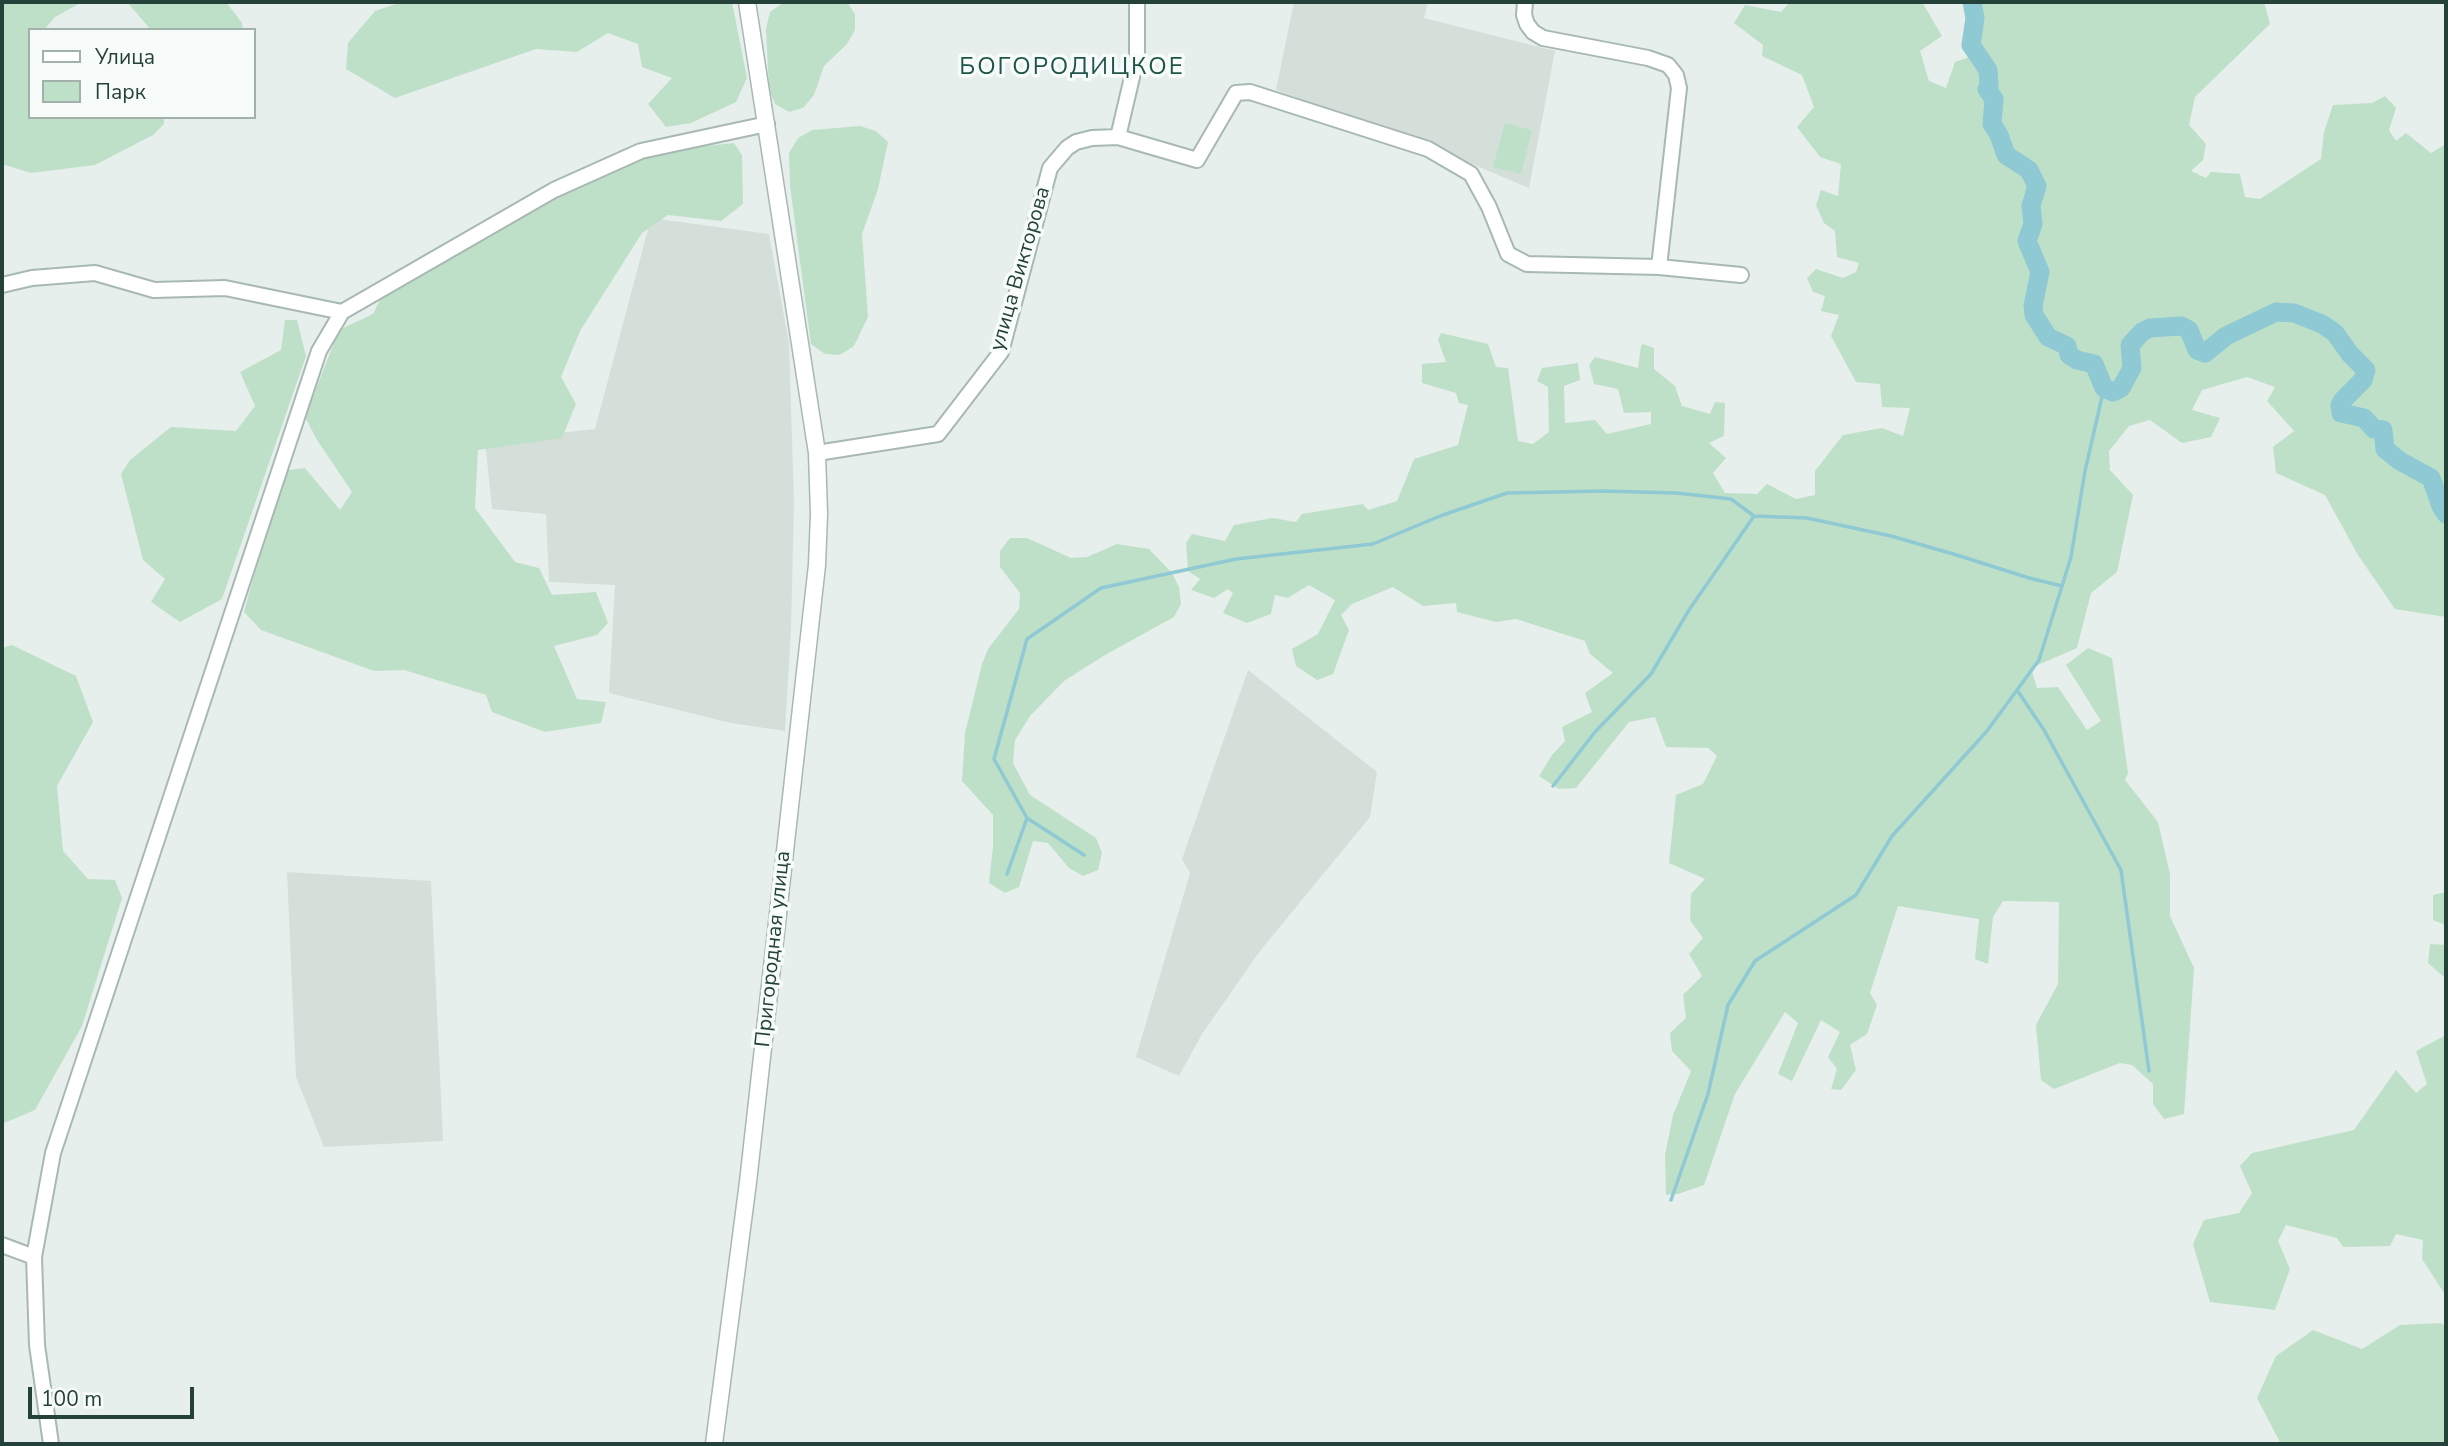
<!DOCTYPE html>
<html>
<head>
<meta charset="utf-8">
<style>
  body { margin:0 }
  #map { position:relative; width:2448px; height:1446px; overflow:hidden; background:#e6efeb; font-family:"Nunito Sans",sans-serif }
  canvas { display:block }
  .frame { position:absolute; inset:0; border:4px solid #24423a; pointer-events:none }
  .legend { position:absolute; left:28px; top:28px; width:228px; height:91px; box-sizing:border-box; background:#f7fbf9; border:2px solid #a3b1ad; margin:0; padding:9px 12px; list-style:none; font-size:21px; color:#24423a }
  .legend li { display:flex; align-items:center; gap:14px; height:35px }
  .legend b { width:35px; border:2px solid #a3b1ad }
  .scale { position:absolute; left:28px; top:1387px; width:166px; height:32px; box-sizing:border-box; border:4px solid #24423a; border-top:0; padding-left:9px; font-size:21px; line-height:24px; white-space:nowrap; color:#24423a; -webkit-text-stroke:5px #f7fbf9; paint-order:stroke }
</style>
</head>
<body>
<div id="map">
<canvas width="2448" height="1446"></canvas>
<div class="frame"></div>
<ul class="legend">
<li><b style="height:9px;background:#fff"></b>Улица</li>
<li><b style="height:19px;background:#bfe0c8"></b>Парк</li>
</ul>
<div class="scale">100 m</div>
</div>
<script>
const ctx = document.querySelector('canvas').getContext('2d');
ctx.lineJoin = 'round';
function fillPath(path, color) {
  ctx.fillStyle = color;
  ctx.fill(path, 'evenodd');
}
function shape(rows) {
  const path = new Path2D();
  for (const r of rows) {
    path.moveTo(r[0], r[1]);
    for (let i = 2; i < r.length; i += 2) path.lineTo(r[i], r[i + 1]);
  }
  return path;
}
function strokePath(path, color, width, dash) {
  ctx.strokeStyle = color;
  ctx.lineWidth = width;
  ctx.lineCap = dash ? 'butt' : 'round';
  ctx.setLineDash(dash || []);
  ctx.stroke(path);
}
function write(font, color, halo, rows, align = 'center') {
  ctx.font = font + ' "Nunito Sans",sans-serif';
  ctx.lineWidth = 7;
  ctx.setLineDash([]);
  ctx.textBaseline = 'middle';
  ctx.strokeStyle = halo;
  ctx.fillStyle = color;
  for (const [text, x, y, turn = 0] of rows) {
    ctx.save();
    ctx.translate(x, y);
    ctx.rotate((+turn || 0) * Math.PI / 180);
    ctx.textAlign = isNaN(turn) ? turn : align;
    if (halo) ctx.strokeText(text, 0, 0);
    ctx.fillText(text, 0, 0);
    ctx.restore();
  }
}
fillPath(shape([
  [1294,2,1428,2,1424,18,1555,51,1529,188,1432,147,1276,90],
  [651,218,769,234,789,343,794,503,791,629,785,731,731,723,609,693,615,585,549,582,546,514,492,509,485,441,595,429],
  [1248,670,1377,772,1370,817,1260,951,1202,1034,1179,1076,1136,1057,1190,873,1182,859],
  [287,872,431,881,443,1141,324,1147,296,1077]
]), '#d4dfda');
fillPath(shape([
  [2,2,82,2,55,17,44,30,30,30,30,117,164,117,164,124,153,135,95,165,31,173,2,164],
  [127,2,226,2,242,23,243,30,151,30],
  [402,2,732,2,747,78,736,102,691,123,666,127,648,104,672,78,642,67,638,44,608,33,577,52,536,49,395,98,346,69,348,43,375,11],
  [784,2,847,2,855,14,855,30,847,44,824,66,814,95,803,108,789,112,775,104,769,89,766,29,770,12],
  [1790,2,1922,2,1942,36,1920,51,1929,81,1946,88,1955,62,1972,56,1968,27,1979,2,2264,2,2270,24,2195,97,2189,125,2206,144,2203,160,2191,171,2206,178,2211,172,2240,174,2245,197,2260,199,2321,159,2324,132,2333,105,2372,103,2385,96,2396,108,2389,130,2396,141,2406,133,2431,153,2446,144,2446,617,2395,609,2358,555,2325,495,2276,473,2273,447,2294,431,2267,401,2275,387,2247,377,2202,390,2192,410,2220,418,2211,437,2182,443,2150,420,2129,426,2109,451,2110,470,2133,495,2117,572,2091,593,2077,648,2031,668,2037,688,2058,687,2087,730,2101,721,2066,665,2088,648,2112,658,2128,773,2125,780,2158,822,2170,874,2170,916,2194,968,2184,1114,2164,1119,2153,1104,2153,1084,2132,1065,2120,1063,2054,1089,2041,1080,2036,1025,2058,984,2059,902,2003,901,1993,917,1988,964,1975,959,1979,919,1898,906,1870,993,1877,1005,1867,1034,1850,1045,1856,1070,1841,1090,1831,1089,1837,1069,1828,1057,1840,1032,1821,1020,1792,1081,1778,1074,1798,1023,1785,1012,1735,1094,1704,1185,1678,1194,1666,1195,1665,1155,1673,1115,1691,1071,1672,1051,1670,1033,1686,1018,1683,995,1702,976,1689,954,1703,938,1690,920,1691,894,1705,879,1669,863,1676,795,1703,784,1717,756,1708,748,1666,747,1655,717,1629,722,1576,788,1559,789,1539,776,1552,755,1565,741,1562,727,1592,712,1585,693,1613,673,1590,654,1585,641,1516,619,1496,622,1457,612,1456,603,1423,606,1393,587,1352,604,1341,615,1349,630,1333,674,1317,680,1296,666,1292,649,1318,634,1335,600,1309,585,1288,598,1275,595,1271,614,1247,623,1223,613,1233,593,1228,589,1214,598,1191,590,1200,579,1188,571,1186,543,1192,534,1225,541,1234,525,1272,518,1296,522,1302,514,1363,504,1368,510,1397,501,1414,459,1458,445,1468,405,1459,403,1456,393,1422,383,1422,364,1446,362,1438,340,1441,333,1488,344,1496,367,1508,368,1518,441,1533,444,1549,432,1548,387,1537,381,1542,368,1578,363,1580,380,1564,386,1565,423,1595,420,1607,434,1651,424,1651,412,1624,413,1618,389,1594,384,1589,365,1595,357,1638,368,1641,346,1643,344,1654,348,1654,369,1675,386,1682,406,1710,414,1715,402,1725,403,1724,436,1709,443,1726,458,1713,473,1725,493,1757,494,1767,484,1796,499,1815,495,1815,471,1843,435,1882,428,1903,436,1910,408,1882,407,1880,384,1856,382,1831,336,1839,315,1821,311,1825,296,1813,292,1807,278,1816,269,1843,278,1856,272,1859,263,1837,257,1835,231,1824,223,1816,205,1821,190,1838,196,1841,164,1820,157,1797,127,1814,107,1802,75,1762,56,1763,45,1734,23,1745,5,1781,12],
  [1505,123,1532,130,1521,174,1493,167],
  [860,126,876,131,888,142,878,189,862,234,868,317,854,346,840,355,825,354,811,344,790,186,789,153,798,138,812,130],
  [734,143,742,155,743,204,721,221,668,215,642,233,580,331,561,377,576,404,562,438,478,450,475,508,515,562,539,568,552,595,596,592,608,623,597,635,554,646,577,699,606,702,601,723,545,732,492,712,486,695,404,670,374,671,261,630,244,612,282,471,305,468,340,510,352,492,317,440,305,417,339,330,373,314,385,290,558,196,649,152],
  [285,320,297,320,306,356,222,599,180,622,151,602,165,579,143,560,121,474,130,460,171,427,236,431,255,406,240,372,281,350],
  [1010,538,1027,538,1071,558,1087,557,1117,544,1149,549,1172,573,1179,587,1181,604,1174,617,1105,655,1064,681,1030,716,1015,740,1013,763,1030,795,1096,838,1102,853,1098,870,1083,876,1069,868,1048,843,1033,841,1019,887,1005,893,989,883,993,846,993,815,962,781,965,733,982,664,988,649,1019,609,1020,593,1000,567,1000,551],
  [12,645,76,676,93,722,57,786,63,851,88,879,115,880,122,898,82,1026,35,1110,2,1124,2,648],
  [2446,892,2446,925,2433,920,2433,895],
  [2430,944,2446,945,2446,979,2428,963],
  [2446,1035,2446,1296,2422,1259,2423,1240,2396,1234,2390,1246,2343,1247,2337,1238,2286,1225,2278,1241,2290,1269,2275,1310,2210,1302,2193,1244,2204,1220,2239,1213,2252,1193,2240,1166,2252,1153,2354,1130,2396,1070,2416,1093,2427,1084,2416,1051],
  [2441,1323,2446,1326,2446,1444,2281,1444,2257,1398,2276,1356,2313,1330,2362,1349,2400,1325]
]), '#bfe0c8');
strokePath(shape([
  [2017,690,2044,730,2121,870,2149,1071],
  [1553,786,1595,732,1651,674,1689,610,1754,516,1807,518,1891,536,1960,556,2029,578,2062,586],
  [1084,855,1027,818,994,759,1027,639,1101,588,1236,559,1373,544,1440,516,1507,493,1602,491,1677,493,1731,499,1754,516],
  [1007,874,1027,818],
  [1671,1200,1708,1094,1728,1005,1755,961,1856,895,1892,836,1987,731,2039,660,2071,557,2085,471,2104,388]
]), '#8ec9d4', 3.5);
strokePath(shape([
  [1972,2,1975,18,1971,45,1988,70,1989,86,1987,89,1994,99,1992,124,1999,135,2006,155,2029,170,2037,186,2031,206,2033,224,2027,241,2040,272,2033,306,2034,315,2048,337,2067,346,2069,355,2077,360,2094,364,2104,388,2113,392,2121,388,2132,368,2130,345,2142,332,2150,328,2181,326,2189,330,2197,350,2205,353,2226,336,2276,312,2294,313,2322,324,2335,333,2350,354,2366,370,2363,380,2343,400,2340,405,2341,413,2364,418,2374,429,2383,430,2385,449,2400,461,2431,478,2441,506,2446,514]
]), '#8ec9d4', 19);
const minor = shape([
  [1525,2,1524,15,1527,24,1533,32,1543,38,1648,58,1668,65,1676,75,1679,88,1659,267],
  [1118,137,1137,56,1137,2],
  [2,285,32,278,95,273,154,290,225,288,342,312],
  [817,453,938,434,1001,352,1050,168,1067,148,1076,142,1092,138,1118,137,1197,160,1236,93,1250,92,1428,149,1471,174,1489,207,1508,254,1527,264,1659,267,1741,275],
  [2,1245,34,1257],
  [51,1444,37,1345,34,1257,53,1153,319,351,342,312,554,190,641,151,767,124]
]);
const tertiary = shape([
  [714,1444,748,1182,817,565,819,514,817,453,747,2]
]);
strokePath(minor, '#a8b8b2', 18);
strokePath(tertiary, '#a8b8b2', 19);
strokePath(minor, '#fff', 14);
strokePath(tertiary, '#fff', 16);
write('21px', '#24423a', '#f7fbf9', [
  ["улица Викторова",1021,269,-74],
  ["Пригородная улица",774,949,-84]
]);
ctx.letterSpacing = '2px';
write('24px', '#1f5548', '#f7fbf9', [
  ["БОГОРОДИЦКОЕ",1072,68]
]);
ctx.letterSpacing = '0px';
</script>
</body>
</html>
